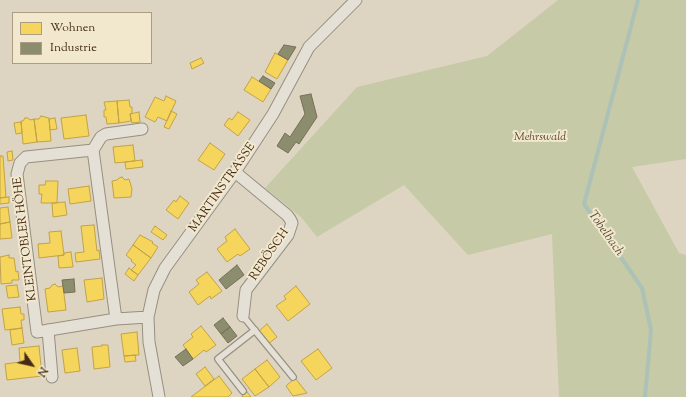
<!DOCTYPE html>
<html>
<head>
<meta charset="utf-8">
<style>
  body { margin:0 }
  #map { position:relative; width:686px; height:397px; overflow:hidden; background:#ddd5c1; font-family:"Sorts Mill Goudy",serif }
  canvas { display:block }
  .legend { position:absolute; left:12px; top:12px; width:140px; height:52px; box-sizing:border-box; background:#f1e8ce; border:1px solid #ac9c84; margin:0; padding:5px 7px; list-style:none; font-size:12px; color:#452a15 }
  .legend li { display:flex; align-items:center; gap:8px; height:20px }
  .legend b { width:20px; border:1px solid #ac9c84 }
  .north { position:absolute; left:12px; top:345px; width:40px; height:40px; -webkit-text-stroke:3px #f1e8ce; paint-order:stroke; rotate:124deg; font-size:11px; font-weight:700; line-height:16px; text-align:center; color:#452a15 }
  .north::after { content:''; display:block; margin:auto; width:14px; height:18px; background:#452a15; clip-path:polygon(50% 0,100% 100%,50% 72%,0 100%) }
</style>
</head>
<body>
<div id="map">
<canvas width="686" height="397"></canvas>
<ul class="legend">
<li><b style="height:11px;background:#f6d55c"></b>Wohnen</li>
<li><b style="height:11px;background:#8c8c6e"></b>Industrie</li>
</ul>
<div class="north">N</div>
</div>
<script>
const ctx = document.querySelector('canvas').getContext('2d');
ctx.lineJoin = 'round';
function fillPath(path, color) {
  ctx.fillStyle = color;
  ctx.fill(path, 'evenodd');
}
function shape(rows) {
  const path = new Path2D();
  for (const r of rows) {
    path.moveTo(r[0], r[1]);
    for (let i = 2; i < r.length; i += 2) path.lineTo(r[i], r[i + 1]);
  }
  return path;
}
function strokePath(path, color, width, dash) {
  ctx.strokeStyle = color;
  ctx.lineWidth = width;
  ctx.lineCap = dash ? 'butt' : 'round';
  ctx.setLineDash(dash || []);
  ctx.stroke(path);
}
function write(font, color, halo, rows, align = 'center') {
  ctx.font = font + ' "Sorts Mill Goudy",serif';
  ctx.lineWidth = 4;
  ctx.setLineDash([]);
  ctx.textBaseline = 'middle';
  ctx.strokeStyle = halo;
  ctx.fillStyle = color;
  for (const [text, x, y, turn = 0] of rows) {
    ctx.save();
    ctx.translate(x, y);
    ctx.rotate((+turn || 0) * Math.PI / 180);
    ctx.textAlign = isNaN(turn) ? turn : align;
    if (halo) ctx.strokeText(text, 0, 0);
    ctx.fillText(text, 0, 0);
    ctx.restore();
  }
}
fillPath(shape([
  [558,0,686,0,686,159,632,167,679,253,686,255,686,397,559,397,552,234,468,255,404,185,317,237,301,217,265,188,357,87,487,56]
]), '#c6caa6');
const homes = shape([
  [275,53,288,60,277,79,265,72,275,53],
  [201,58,204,63,192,69,190,63,201,58],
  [252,77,271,89,263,102,244,90,252,77],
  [166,96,176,101,167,121,158,117,155,122,145,117,155,97,164,101,166,96],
  [129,100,130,107,132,107,132,113,130,114,131,121,119,123,117,101,129,100],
  [117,101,119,123,107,124,106,117,104,117,104,110,106,110,104,102,117,101],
  [171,111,177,114,169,129,164,127,171,111],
  [139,112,140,122,132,123,130,114,139,112],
  [238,112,250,120,238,136,224,125,229,118,232,120,238,112],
  [86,115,89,136,64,139,61,118,86,115],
  [41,116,49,118,51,141,37,142,34,119,39,119,41,116],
  [25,118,28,118,30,120,34,119,37,142,23,144,21,121,23,121,25,118],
  [55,118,57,129,50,130,49,119,55,118],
  [21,122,22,133,16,134,14,123,21,122],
  [210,143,225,154,214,170,198,160,210,143],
  [133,145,135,161,115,163,113,147,133,145],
  [12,151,13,160,8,161,7,152,12,151],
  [0,156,3,156,6,197,0,198,0,156],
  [142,160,143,167,126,169,125,162,142,160],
  [122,177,125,180,129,179,132,189,131,197,114,198,112,181,117,180,119,178,122,177],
  [46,181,58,181,57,203,41,203,42,194,39,194,39,185,45,185,46,181],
  [89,186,91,201,70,204,68,189,89,186],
  [180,196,189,203,178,219,166,210,174,200,176,202,180,196],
  [9,197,9,203,0,204,0,198,9,197],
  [65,202,67,215,53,217,52,203,65,202],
  [8,207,10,222,0,224,0,208,8,207],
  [10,222,12,238,0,239,0,224,10,222],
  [94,225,97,251,99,250,100,259,76,262,75,253,84,252,81,226,94,225],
  [155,226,167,235,163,240,151,232,155,226],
  [235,229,250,249,240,256,238,254,227,262,217,249,227,241,225,237,235,229],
  [61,231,64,255,39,258,38,244,50,243,49,232,61,231],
  [140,235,153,242,152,243,158,247,151,258,133,245,140,235],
  [133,245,151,258,138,275,131,270,136,265,131,261,132,260,126,255,133,245],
  [71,252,73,267,59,268,58,256,64,255,64,253,71,252],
  [9,255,9,258,14,258,16,272,18,271,19,280,12,280,12,283,1,284,0,257,9,255],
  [129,268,138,275,134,281,125,274,129,268],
  [207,272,222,291,211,299,210,296,198,305,189,292,199,284,196,280,207,272],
  [102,278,104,299,87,302,84,280,102,278],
  [55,284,58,287,63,286,66,310,48,312,45,289,50,288,52,285,55,284],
  [17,285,19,297,8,298,6,286,17,285],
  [296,286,310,304,288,321,276,306,286,299,284,296,296,286],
  [20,307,21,314,24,314,24,320,21,320,22,328,5,330,2,309,20,307],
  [267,324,277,337,268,344,259,331,267,324],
  [201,326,216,345,206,352,204,350,193,359,183,345,193,337,191,334,201,326],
  [22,328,24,343,12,345,10,330,22,328],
  [137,332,139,355,124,356,121,334,137,332],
  [102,345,108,345,110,367,94,369,92,347,102,346,102,345],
  [39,346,42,376,7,380,5,364,20,362,19,348,39,346],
  [77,348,80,371,65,373,62,350,77,348],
  [318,349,332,368,316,380,301,361,318,349],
  [135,355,136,361,125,362,124,356,135,355],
  [267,360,280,377,269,387,255,369,267,360],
  [205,367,214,379,205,386,196,374,205,367],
  [255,369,269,387,255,396,242,379,255,369],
  [219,376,232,393,228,397,191,397,219,376],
  [295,378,307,393,293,396,286,386,295,378],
  [247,392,251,397,242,397,242,396,247,392]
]);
fillPath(homes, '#f6d55c');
strokePath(homes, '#c1a247', 1);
const industry = shape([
  [284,45,296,47,288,60,278,54,284,45],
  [263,76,275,83,271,89,259,81,263,76],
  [311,94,317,117,299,144,296,142,288,153,277,146,285,133,290,137,305,114,300,96,311,94],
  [237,265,244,275,226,289,219,280,237,265],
  [74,279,75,292,64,293,62,280,74,279],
  [223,318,230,327,221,334,214,325,223,318],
  [230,327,237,336,228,343,221,334,230,327],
  [186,349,193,359,183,366,175,357,186,349]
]);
fillPath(industry, '#8c8c6e');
strokePath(industry, '#776f53', 1);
strokePath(shape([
  [638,0,584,204,642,288,651,330,645,397]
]), '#adc2b7', 4);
const lane = shape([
  [243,316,293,377],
  [243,391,218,359,255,330]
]);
const street = shape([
  [93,150,101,137,106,134,142,129],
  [235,172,287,215,290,219,292,223,288,235,246,290,243,316],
  [116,319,93,150,26,157,20,163,17,174,37,332,116,319,148,317],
  [48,330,52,377],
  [159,397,149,342,148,317,154,290,165,268,235,172,273,114,309,47,356,0]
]);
strokePath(lane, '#978f81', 8);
strokePath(street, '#978f81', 13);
strokePath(lane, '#e5e0d5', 5.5);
strokePath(street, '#e5e0d5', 11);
write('italic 12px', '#5b482d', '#f1e8ce', [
  ["Mehrswald",540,138]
]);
write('12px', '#452a15', '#f1e8ce', [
  ["MARTINSTRASSE",223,188,-55],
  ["KLEINTOBLER HÖHE",26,239,-97],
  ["REBÖSCH",270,255,-56]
]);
write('italic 13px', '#5a4e3c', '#f1e8ce', [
  ["Tobelbach",605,234,55]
]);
</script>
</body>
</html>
